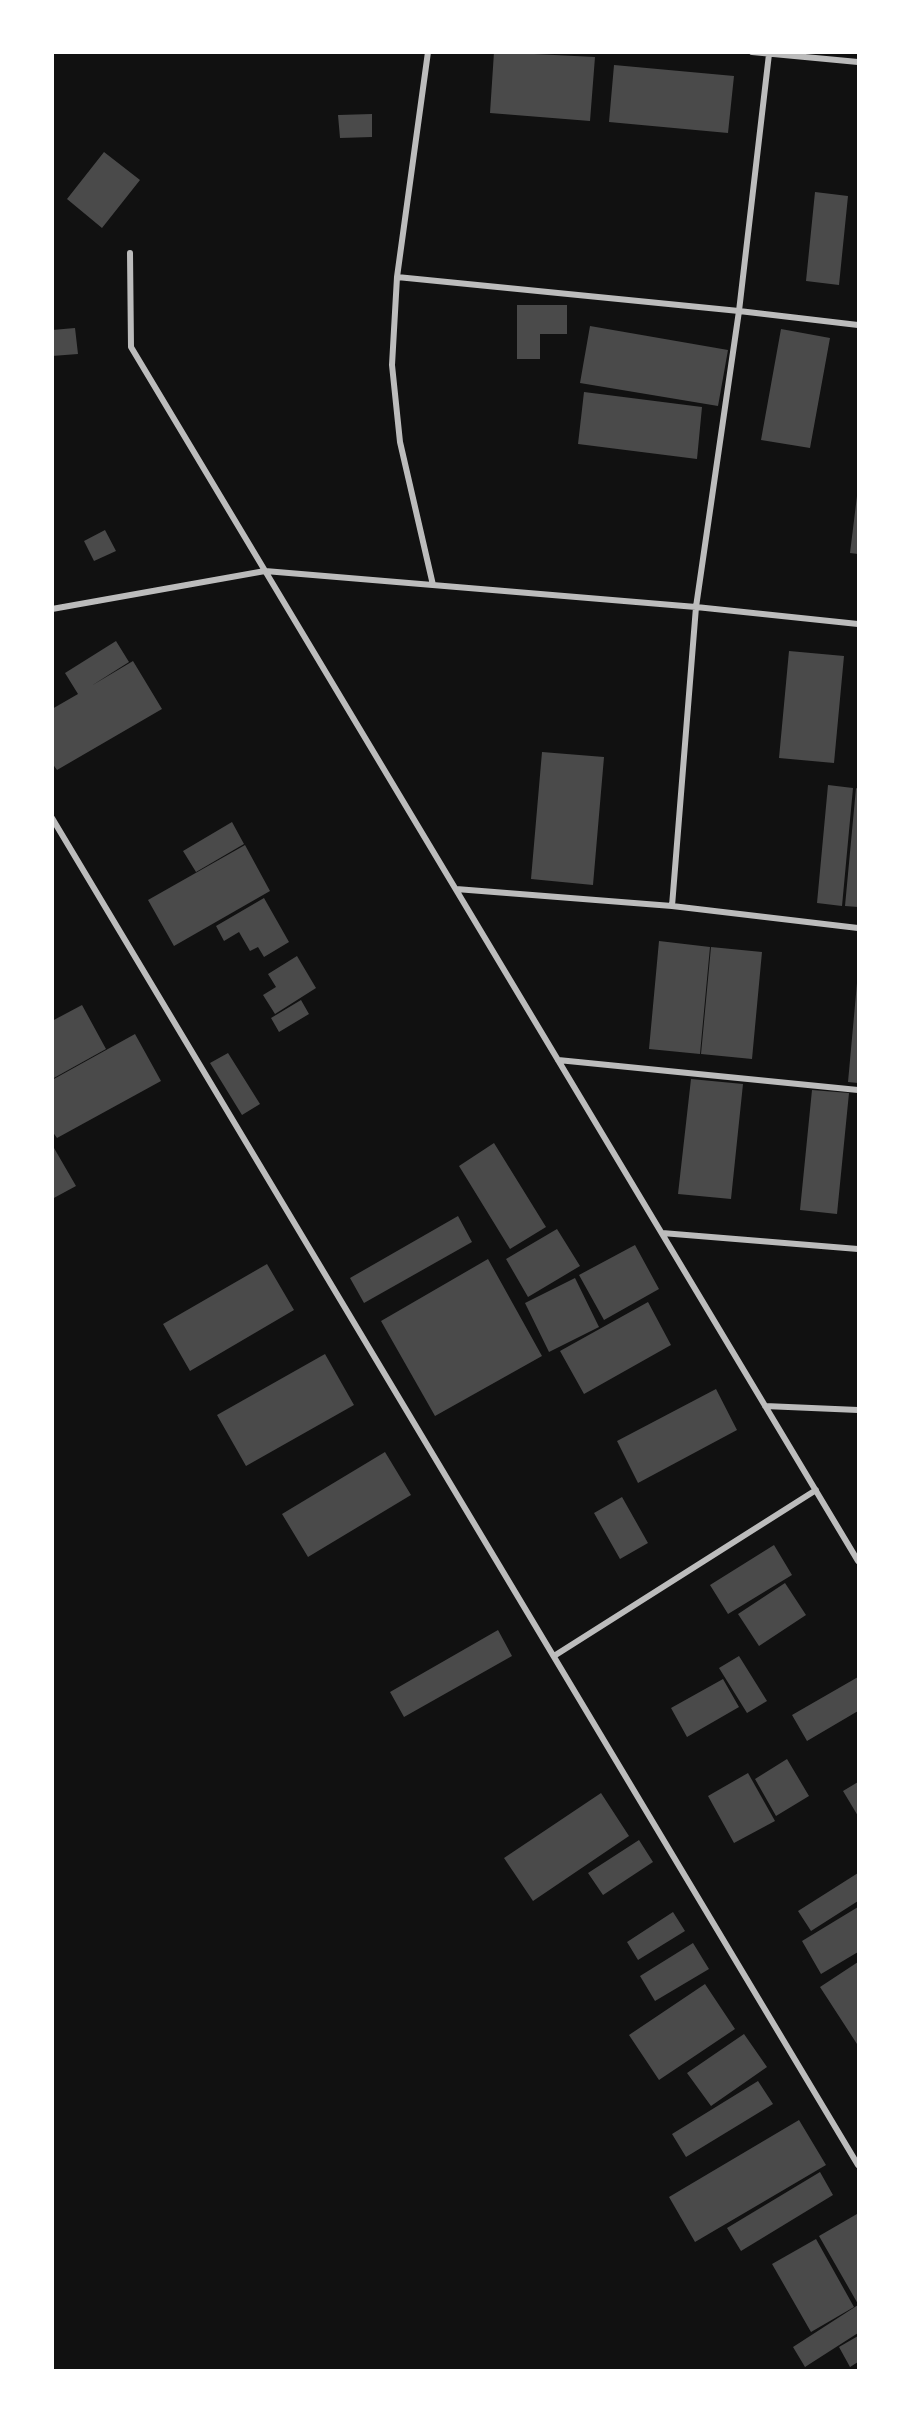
<!DOCTYPE html>
<html>
<head>
<meta charset="utf-8">
<style>
  body { margin:0 }
  #map { position:relative; width:911px; height:2423px; overflow:hidden; background:#111; font-family:Georgia,serif }
  canvas { display:block }
  .frame { position:absolute; inset:0; border:54px solid #fff; pointer-events:none }
</style>
</head>
<body>
<div id="map">
<canvas width="911" height="2423"></canvas>
<div class="frame"></div>
</div>
<script>
const ctx = document.querySelector('canvas').getContext('2d');
ctx.lineJoin = 'round';
function fillPath(path, color) {
  ctx.fillStyle = color;
  ctx.fill(path, 'evenodd');
}
function shape(rows) {
  const path = new Path2D();
  for (const r of rows) {
    path.moveTo(r[0], r[1]);
    for (let i = 2; i < r.length; i += 2) path.lineTo(r[i], r[i + 1]);
  }
  return path;
}
function strokePath(path, color, width, dash) {
  ctx.strokeStyle = color;
  ctx.lineWidth = width;
  ctx.lineCap = dash ? 'butt' : 'round';
  ctx.setLineDash(dash || []);
  ctx.stroke(path);
}
fillPath(shape([
  [494,52,595,57,590,121,490,113],
  [614,65,734,76,728,133,609,122],
  [372,114,372,137,340,138,338,115],
  [104,152,140,180,102,228,67,199],
  [815,192,848,196,839,285,806,281],
  [517,305,567,305,567,334,540,334,540,359,517,359],
  [590,326,728,350,718,406,580,383],
  [75,328,78,354,52,356,52,330],
  [781,329,830,338,810,448,761,440],
  [584,392,702,407,697,459,578,444],
  [857,496,858,496,858,554,850,553],
  [105,530,116,551,94,561,84,541],
  [116,641,129,662,91,686,133,661,162,709,57,770,52,763,52,709,78,694,65,673],
  [789,651,844,656,834,763,779,758],
  [542,752,604,757,593,885,531,879],
  [828,785,853,788,842,906,817,903],
  [856,788,858,789,858,907,845,906],
  [232,822,244,844,196,872,183,851],
  [245,845,270,891,174,946,148,900],
  [264,898,289,942,264,957,258,947,250,951,239,932,224,941,216,926],
  [659,941,710,947,700,1054,649,1049],
  [711,947,762,952,752,1059,701,1054],
  [297,956,316,988,275,1014,263,995,276,987,268,974],
  [857,983,858,983,858,1083,848,1082],
  [301,1000,309,1014,279,1032,271,1018],
  [82,1005,106,1049,52,1079,52,1021],
  [135,1034,161,1081,57,1138,52,1131,52,1080],
  [228,1053,260,1104,242,1115,210,1063],
  [691,1079,743,1084,731,1199,678,1194],
  [812,1090,849,1093,837,1214,800,1210],
  [494,1143,546,1227,510,1249,459,1166],
  [54,1148,76,1186,52,1199,52,1149],
  [458,1216,472,1242,364,1303,350,1278],
  [557,1229,580,1266,528,1297,506,1259],
  [635,1245,659,1289,604,1320,579,1275],
  [488,1259,542,1356,435,1416,381,1321],
  [267,1264,294,1310,190,1371,163,1324],
  [575,1278,599,1327,549,1352,525,1303],
  [648,1302,671,1345,584,1394,560,1351],
  [325,1354,354,1405,246,1466,217,1415],
  [716,1389,737,1430,638,1483,617,1441],
  [385,1452,411,1495,308,1557,282,1514],
  [622,1497,648,1543,620,1559,594,1513],
  [774,1545,792,1575,728,1614,710,1585],
  [785,1583,806,1615,759,1646,738,1614],
  [498,1630,512,1656,404,1717,390,1692],
  [739,1656,767,1701,747,1713,719,1668],
  [858,1677,858,1711,807,1741,792,1715],
  [723,1679,739,1707,687,1737,671,1708],
  [787,1759,809,1796,776,1816,755,1779],
  [748,1773,775,1821,734,1843,708,1796],
  [858,1782,858,1816,843,1791],
  [601,1793,629,1836,533,1901,504,1858],
  [639,1840,653,1862,603,1895,588,1873],
  [858,1873,858,1901,811,1931,798,1911],
  [858,1907,858,1952,821,1974,802,1941],
  [673,1912,685,1931,638,1960,627,1942],
  [693,1943,709,1969,655,2001,640,1976],
  [858,1962,858,2043,857,2044,820,1987],
  [705,1984,735,2029,659,2080,629,2035],
  [744,2034,767,2067,711,2106,687,2073],
  [758,2081,773,2104,686,2157,672,2134],
  [799,2120,826,2165,695,2242,669,2197],
  [820,2172,833,2195,741,2251,727,2228],
  [857,2214,858,2216,858,2304,819,2236],
  [816,2239,854,2307,811,2332,772,2264],
  [858,2305,858,2333,805,2367,793,2347],
  [858,2336,858,2362,850,2367,839,2347]
]), '#4a4a4a');
strokePath(shape([
  [428,52,397,277,392,365,400,442,433,585],
  [752,52,858,62],
  [130,253,131,347,858,1561],
  [397,277,739,311,858,325],
  [52,609,265,571,696,607,858,624],
  [52,818,858,2165],
  [456,889,672,906,858,928],
  [672,906,696,607,739,311,769,54],
  [558,1060,858,1090],
  [662,1233,858,1249],
  [765,1406,858,1410],
  [554,1656,816,1490]
]), '#bcbcbc', 6);
</script>
</body>
</html>
